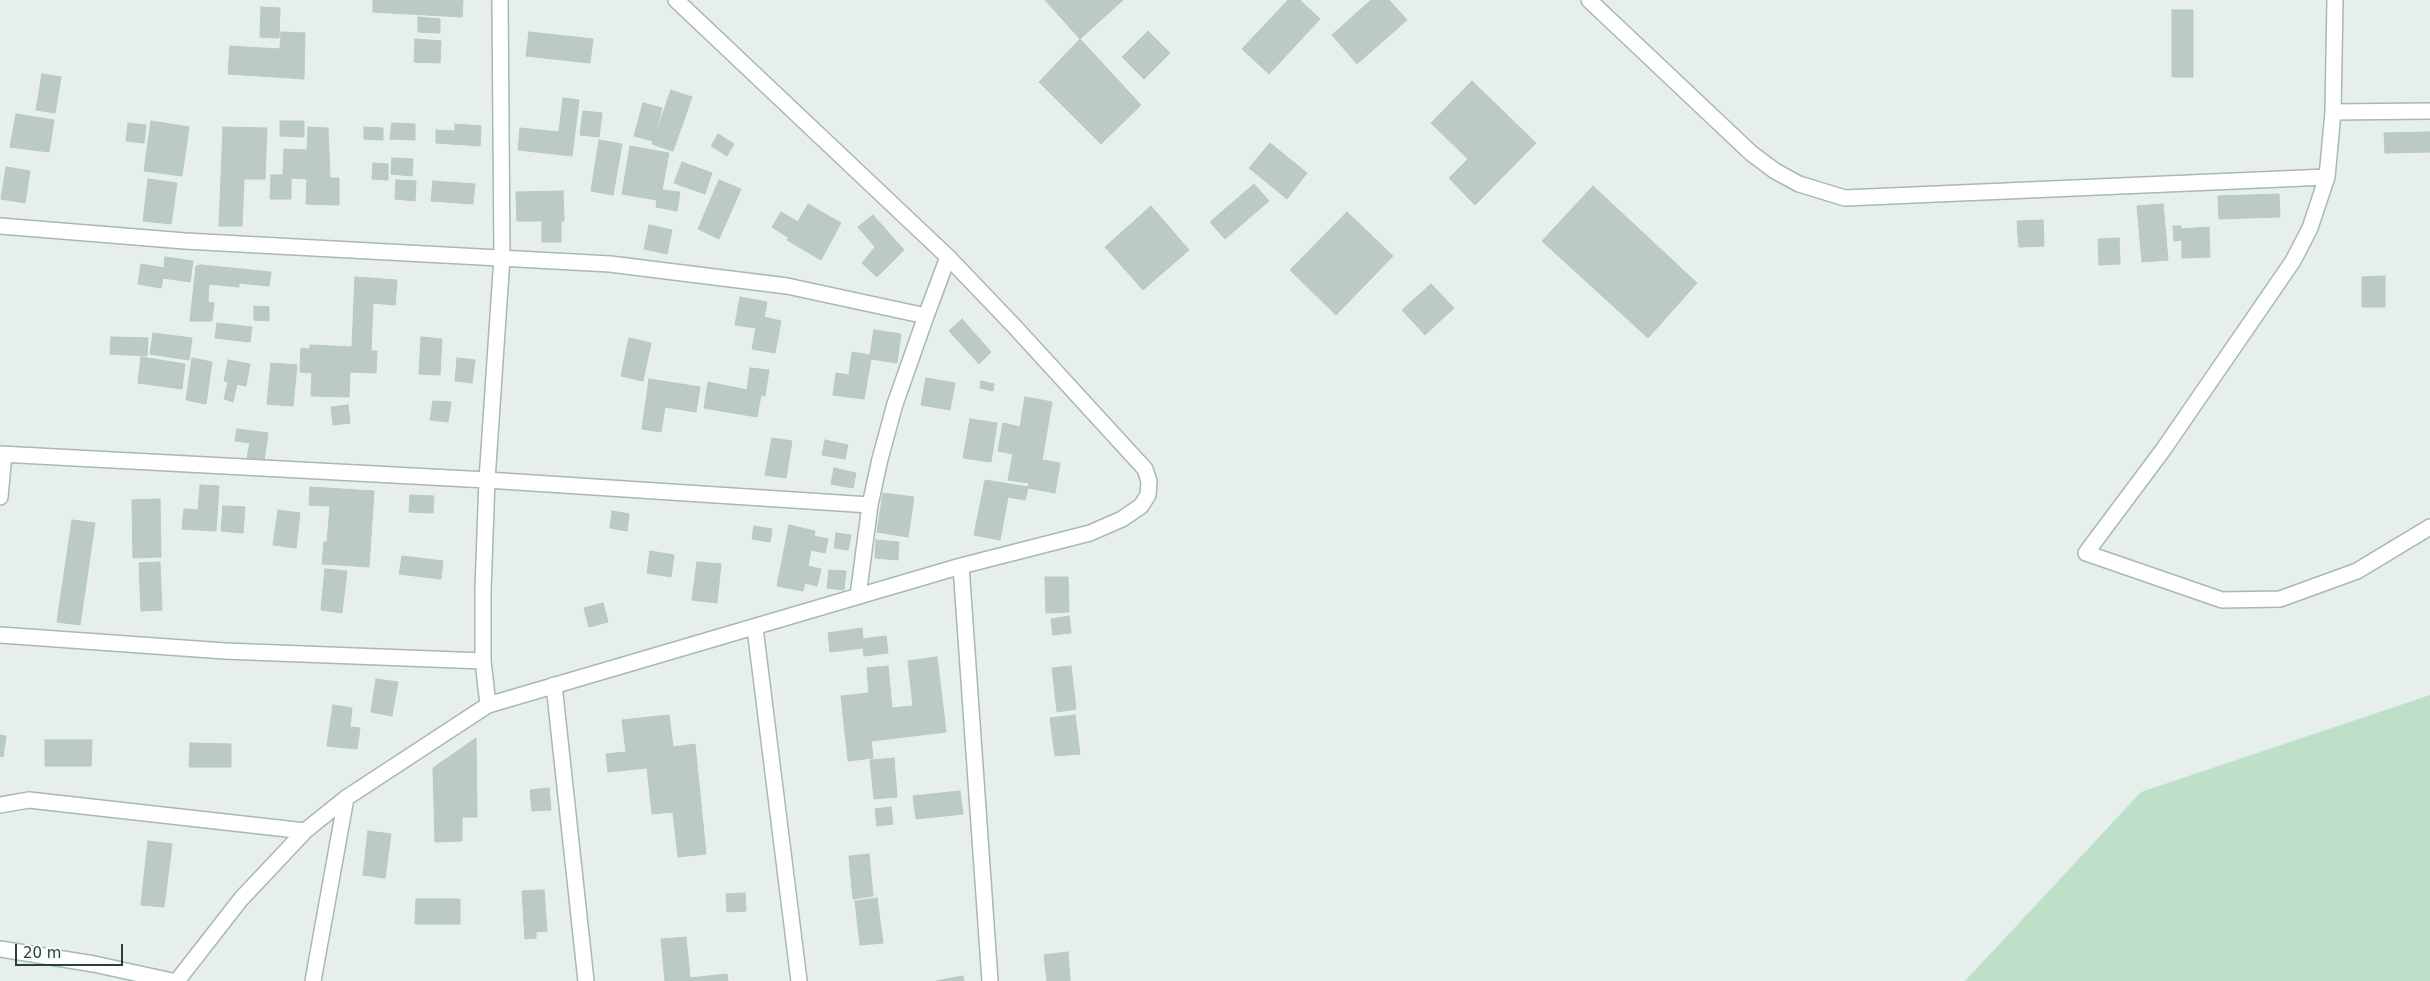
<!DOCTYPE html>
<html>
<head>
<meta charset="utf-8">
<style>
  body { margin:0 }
  #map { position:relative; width:2430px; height:981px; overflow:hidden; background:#e6efeb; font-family:"DejaVu Sans",sans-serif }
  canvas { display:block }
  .scale { position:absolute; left:15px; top:944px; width:108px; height:22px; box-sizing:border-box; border:2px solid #24423a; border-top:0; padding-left:6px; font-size:15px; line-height:18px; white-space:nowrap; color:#24423a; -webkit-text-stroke:4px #f7fbf9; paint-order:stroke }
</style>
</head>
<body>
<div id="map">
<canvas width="2430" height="981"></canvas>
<div class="scale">20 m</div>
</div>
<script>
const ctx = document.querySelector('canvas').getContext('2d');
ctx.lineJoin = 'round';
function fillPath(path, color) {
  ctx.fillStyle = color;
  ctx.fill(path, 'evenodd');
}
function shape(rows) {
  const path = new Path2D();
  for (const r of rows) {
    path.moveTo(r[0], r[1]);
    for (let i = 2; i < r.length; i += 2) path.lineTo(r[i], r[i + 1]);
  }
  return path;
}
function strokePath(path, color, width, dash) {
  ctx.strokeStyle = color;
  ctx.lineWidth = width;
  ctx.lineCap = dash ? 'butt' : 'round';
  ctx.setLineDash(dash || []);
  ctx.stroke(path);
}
fillPath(shape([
  [2430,695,2430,981,1965,981,2141,792]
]), '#bfe0c8');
const building = shape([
  [373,0,463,0,462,17,373,12,373,0],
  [1045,0,1123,0,1080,39,1045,0],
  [1288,0,1300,0,1320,19,1269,74,1242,49,1288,0],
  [1371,0,1389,0,1407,20,1357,64,1332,35,1371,0],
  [261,7,280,8,279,38,260,37,261,7],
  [2172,10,2193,10,2193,77,2172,77,2172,10],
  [418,17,440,19,440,33,418,32,418,17],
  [1148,31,1170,53,1144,79,1122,57,1148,31],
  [281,32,305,33,304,79,228,74,230,46,280,49,281,32],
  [529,32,593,39,590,63,526,56,529,32],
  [415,39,441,41,440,63,414,62,415,39],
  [1080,39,1141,105,1101,144,1039,82,1080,39],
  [42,74,61,77,55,113,36,110,42,74],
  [1472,81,1536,143,1475,205,1449,178,1468,159,1431,123,1472,81],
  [671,90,692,97,673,151,652,144,671,90],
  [563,98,579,100,572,156,518,150,520,128,559,132,563,98],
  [643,103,662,108,653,141,634,136,643,103],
  [583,111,602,113,599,137,580,135,583,111],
  [16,114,54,120,49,152,10,147,16,114],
  [151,121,189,127,182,176,144,171,151,121],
  [280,121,304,121,304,137,280,136,280,121],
  [128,123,146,125,144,143,126,141,128,123],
  [392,123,415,124,415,140,390,139,392,123],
  [455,124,481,126,480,146,436,143,436,130,455,131,455,124],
  [223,127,267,128,265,179,244,179,242,226,219,226,223,127],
  [308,127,328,128,330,178,339,178,339,205,306,204,307,179,291,178,291,199,270,199,271,175,283,175,284,149,307,150,308,127],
  [364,127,383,128,383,140,364,139,364,127],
  [2430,132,2430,152,2385,153,2384,133,2430,132],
  [718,134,734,144,727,156,711,146,718,134],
  [599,140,622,144,613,195,591,191,599,140],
  [1270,143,1307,173,1287,199,1249,168,1270,143],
  [630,146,669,153,662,190,680,192,677,211,656,207,657,200,622,194,630,146],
  [392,158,413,159,412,176,391,174,392,158],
  [682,162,712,173,705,194,674,183,682,162],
  [373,163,388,164,388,180,372,179,373,163],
  [6,167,30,171,25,203,1,199,6,167],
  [148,179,177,183,171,224,143,221,148,179],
  [396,180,416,181,415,201,395,199,396,180],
  [719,180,741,189,719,239,698,229,719,180],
  [433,181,475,184,473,204,431,201,433,181],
  [1254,184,1269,201,1225,239,1210,222,1254,184],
  [1593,186,1697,283,1648,338,1542,241,1593,186],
  [563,191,564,221,561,221,561,242,542,242,542,221,517,221,516,192,563,191],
  [2279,194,2280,217,2219,219,2218,196,2279,194],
  [808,204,841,223,821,260,787,240,789,238,772,227,781,212,798,222,808,204],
  [2163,204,2168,260,2142,262,2137,206,2163,204],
  [1151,206,1189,250,1143,290,1105,247,1151,206],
  [1347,212,1393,256,1336,315,1290,270,1347,212],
  [873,215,904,250,877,277,862,263,875,247,858,227,873,215],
  [2043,220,2044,246,2019,247,2017,221,2043,220],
  [649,225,672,230,667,254,644,249,649,225],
  [2173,226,2181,226,2181,229,2209,227,2210,257,2182,258,2182,240,2174,241,2173,226],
  [2119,238,2120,264,2099,265,2098,239,2119,238],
  [165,257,193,261,190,282,163,278,161,288,138,284,141,264,164,268,165,257],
  [201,265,271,272,269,286,239,283,239,287,209,284,208,302,214,303,212,321,190,321,196,266,201,265],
  [2385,276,2385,307,2362,307,2362,277,2385,276],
  [355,277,397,280,395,305,373,303,371,351,377,351,376,373,350,372,349,397,311,396,312,373,300,372,301,348,310,349,310,345,352,347,355,277],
  [1431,284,1454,308,1425,335,1402,310,1431,284],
  [740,297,767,302,764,317,781,321,775,353,752,349,756,328,735,325,740,297],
  [254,306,269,307,269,321,254,320,254,306],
  [962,319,991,352,979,364,949,331,962,319],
  [217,323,252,327,250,342,215,338,217,323],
  [874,330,901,334,897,363,871,359,864,399,833,395,836,373,849,375,852,352,870,355,874,330],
  [153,333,192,338,189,360,150,354,153,333],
  [111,337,148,338,147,356,110,354,111,337],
  [421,337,442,339,440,375,419,374,421,337],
  [629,338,651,343,643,381,621,376,629,338],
  [141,357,185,364,182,389,138,383,141,357],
  [192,358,212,362,206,404,186,400,192,358],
  [457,358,475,360,472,383,455,381,457,358],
  [228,360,250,364,246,386,237,384,233,402,224,399,228,382,224,381,228,360],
  [271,363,297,365,293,406,267,404,271,363],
  [750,368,769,370,765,396,761,395,757,417,704,408,708,382,747,390,750,368],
  [926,378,955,383,950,410,921,405,926,378],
  [649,379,700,387,696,412,665,407,661,432,642,429,649,379],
  [981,381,994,384,993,391,980,388,981,381],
  [1025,397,1052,402,1042,460,1060,463,1055,493,1028,488,1025,500,1008,497,1000,540,974,535,985,480,1028,487,1029,483,1008,480,1013,454,998,451,1003,423,1020,427,1025,397],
  [433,401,451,402,448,422,430,420,433,401],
  [348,405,350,423,333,425,331,407,348,405],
  [970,419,997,423,991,462,963,458,970,419],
  [237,429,268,433,264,461,247,458,250,443,235,441,237,429],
  [772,438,792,441,786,478,765,475,772,438],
  [825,440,848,445,845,459,822,455,825,440],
  [834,468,856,473,853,488,831,484,834,468],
  [200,485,219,486,216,531,182,529,184,509,198,510,200,485],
  [310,487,374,491,369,567,322,564,324,542,327,542,330,506,309,505,310,487],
  [883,493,914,497,908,537,877,532,883,493],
  [410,495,434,496,433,513,409,512,410,495],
  [160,499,161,557,133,558,132,500,160,499],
  [223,506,245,507,243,533,221,531,223,506],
  [278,510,300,513,296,548,273,545,278,510],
  [612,511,629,514,627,531,610,528,612,511],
  [72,520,95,523,80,625,57,622,72,520],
  [789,525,815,531,814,536,828,539,825,553,811,550,808,566,821,569,817,586,805,583,803,591,777,586,789,525],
  [754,526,772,529,770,542,752,539,754,526],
  [836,533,851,535,848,550,834,548,836,533],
  [876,540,899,542,898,560,875,558,876,540],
  [650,551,674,555,671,577,647,573,650,551],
  [402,556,443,561,441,579,399,574,402,556],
  [160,562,162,610,141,611,139,563,160,562],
  [697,562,721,564,717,603,692,600,697,562],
  [325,569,347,571,342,613,321,610,325,569],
  [829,570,846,571,844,590,827,588,829,570],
  [1045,577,1068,577,1069,612,1046,613,1045,577],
  [603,603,608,622,589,627,584,608,603,603],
  [1069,616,1071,633,1053,635,1051,619,1069,616],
  [862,628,863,639,886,636,888,653,864,656,863,648,830,652,828,633,862,628],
  [937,657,946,732,871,741,873,758,848,761,841,696,869,693,867,668,888,666,892,708,913,706,908,661,937,657],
  [1071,666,1076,709,1057,712,1052,668,1071,666],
  [376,679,398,682,392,716,371,712,376,679],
  [333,705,352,708,350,727,360,728,357,749,327,746,333,705],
  [669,715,673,747,695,744,706,854,678,857,673,812,652,814,647,768,608,772,606,754,626,752,622,720,669,715],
  [1075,715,1080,754,1055,756,1050,718,1075,715],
  [0,735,6,736,3,757,0,756,0,735],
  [476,738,477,817,462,817,462,841,435,842,433,768,476,738],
  [45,740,92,740,91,766,45,766,45,740],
  [190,743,231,744,231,767,189,767,190,743],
  [894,758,897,797,874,799,870,760,894,758],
  [549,788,551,810,532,811,530,790,549,788],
  [960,791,963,814,916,819,913,796,960,791],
  [891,807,893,824,877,826,875,809,891,807],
  [368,831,391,834,385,878,363,875,368,831],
  [148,841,172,844,164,907,141,905,148,841],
  [869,854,873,896,853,899,849,856,869,854],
  [544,890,547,931,536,932,536,938,525,939,522,891,544,890],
  [745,893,746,911,727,912,726,894,745,893],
  [877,898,883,943,860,945,855,901,877,898],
  [416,899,460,899,460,924,415,924,416,899],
  [686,937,690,978,727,974,728,981,665,981,661,939,686,937],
  [1068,952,1070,981,1047,981,1044,955,1068,952],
  [963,976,964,981,936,981,963,976]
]);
fillPath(building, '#bbcac4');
strokePath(building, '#b8c9c2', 1);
const street = shape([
  [1589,0,1751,153,1775,171,1799,184,1845,198,2327,177],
  [2335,0,2333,112,2327,177,2310,228,2293,261,2163,450,2086,553,2222,600,2280,599,2357,571,2430,527],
  [2333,112,2430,111],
  [0,226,185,241,610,264,787,286,926,316,948,257],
  [0,454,487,480,870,505],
  [0,497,4,454],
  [961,566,990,981],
  [858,596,870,505,880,459,895,404,926,316],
  [755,628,799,981],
  [0,635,225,651,483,661],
  [554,685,586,981],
  [488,705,483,661,483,589,487,480,502,257,500,0],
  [0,805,29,800,305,831],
  [0,949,94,964,172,981],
  [177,981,241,899,305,831,346,798,488,705,961,566,1090,533,1122,519,1141,506,1148,495,1149,481,1145,469,1014,326,948,257,676,0],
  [313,981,346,798]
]);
strokePath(street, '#a8b8b2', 18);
strokePath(street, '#fff', 15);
</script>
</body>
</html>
